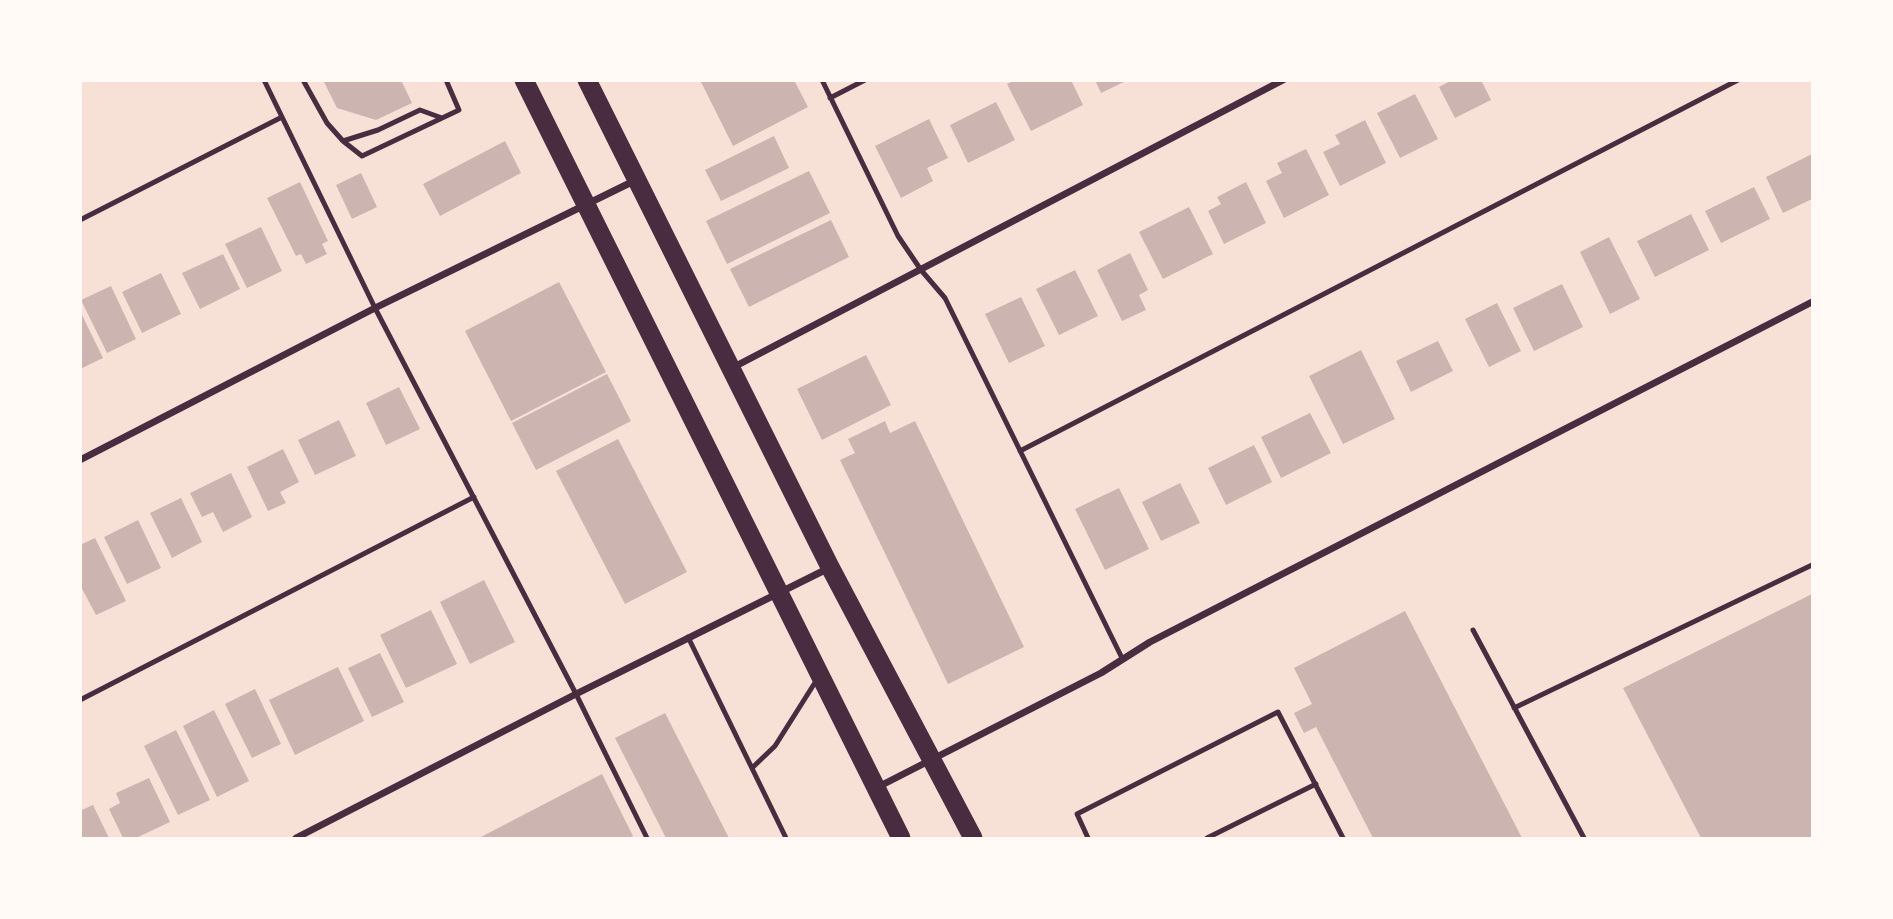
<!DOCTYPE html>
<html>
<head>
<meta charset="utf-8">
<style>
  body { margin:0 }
  #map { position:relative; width:1893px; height:919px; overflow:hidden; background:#f7e1d7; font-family:Roboto,sans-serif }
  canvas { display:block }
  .frame { position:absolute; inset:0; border:82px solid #fffaf5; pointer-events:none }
</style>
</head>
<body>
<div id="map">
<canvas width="1893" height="919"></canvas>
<div class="frame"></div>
</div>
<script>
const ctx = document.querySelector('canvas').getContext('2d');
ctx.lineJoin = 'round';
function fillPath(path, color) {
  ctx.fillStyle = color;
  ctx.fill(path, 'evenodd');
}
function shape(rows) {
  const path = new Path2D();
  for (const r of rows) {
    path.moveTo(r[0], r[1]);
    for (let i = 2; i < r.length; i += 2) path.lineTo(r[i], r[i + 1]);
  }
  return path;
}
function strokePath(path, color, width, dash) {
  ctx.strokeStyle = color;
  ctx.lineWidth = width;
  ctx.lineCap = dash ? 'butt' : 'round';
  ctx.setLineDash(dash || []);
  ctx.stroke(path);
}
fillPath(shape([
  [323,80,401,80,412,103,376,120,337,108],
  [700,80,794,80,808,107,733,146],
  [1015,80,1071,80,1083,105,1031,131,1007,84],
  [1095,80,1128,80,1101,93],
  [1452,80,1481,80,1491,100,1455,118,1439,87],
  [1415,94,1438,139,1400,158,1377,113],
  [996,102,1015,140,968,163,950,125],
  [929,119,948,158,927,168,933,181,901,198,875,146],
  [1365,120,1386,163,1340,186,1323,152,1340,144,1335,135],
  [774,136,789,168,721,201,705,170],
  [505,141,521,173,440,216,423,184],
  [1306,149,1329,195,1284,218,1266,181,1282,173,1277,163],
  [1812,154,1812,199,1783,213,1766,177],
  [809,171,830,213,727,264,706,221],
  [361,173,377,207,352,219,336,185],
  [300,182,328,241,322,244,327,254,306,264,301,254,296,256,267,198],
  [1246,182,1266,223,1224,244,1208,211,1221,204,1217,197],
  [1754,187,1770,219,1721,243,1705,211],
  [1189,207,1213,254,1163,279,1139,232],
  [1691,214,1709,250,1655,277,1637,241],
  [831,220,849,257,749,307,730,269],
  [261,227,282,271,247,288,225,244],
  [1609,237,1640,299,1610,314,1580,252],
  [1130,253,1148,290,1139,295,1146,310,1122,321,1097,270],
  [223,254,240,289,200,309,182,273],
  [1075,270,1098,316,1059,335,1036,289],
  [161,273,181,314,142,333,122,292],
  [559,282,606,372,511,421,465,331],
  [1562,284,1583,327,1534,351,1513,308],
  [111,286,136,339,107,353,81,300],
  [1021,297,1045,346,1009,363,985,314],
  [1497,303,1521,351,1489,367,1465,319],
  [80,311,103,358,80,369],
  [1438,341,1453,371,1411,392,1396,361],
  [1361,350,1395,419,1343,444,1309,376],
  [866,355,891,405,822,440,797,389],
  [607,374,631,421,536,470,512,423],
  [399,387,420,429,386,445,366,403],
  [1310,413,1331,453,1281,478,1261,437],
  [339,420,356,456,315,475,298,440],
  [885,421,890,433,915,421,1024,647,948,684,840,460,855,453,848,439],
  [618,439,687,572,625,604,556,471],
  [1254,445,1272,482,1226,505,1208,468],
  [283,449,299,482,280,492,286,503,268,511,247,467],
  [231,473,252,517,223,532,213,512,202,517,190,493],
  [1180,483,1200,523,1161,541,1142,502],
  [1119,488,1149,549,1105,570,1075,509],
  [181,498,202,542,172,558,150,513],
  [138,520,161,568,127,584,104,537],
  [95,538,126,601,96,615,80,585,80,545],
  [484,580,515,642,470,664,440,602],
  [1812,594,1812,838,1701,838,1623,688],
  [431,610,457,664,406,688,380,635],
  [1405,611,1522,838,1373,838,1316,727,1304,733,1294,713,1312,704,1294,668],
  [380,653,404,702,372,717,348,668],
  [338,667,364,721,295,755,269,700],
  [255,689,281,744,252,758,225,704],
  [214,710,249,781,217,797,183,726],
  [665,713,729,838,666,838,615,738],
  [176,730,210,800,178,815,144,746],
  [602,774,633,836,629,838,479,838],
  [149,778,170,822,136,838,123,838,109,809,120,803,116,793],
  [93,805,109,838,80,838,80,811]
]), '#ccb4b1');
strokePath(shape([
  [264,80,375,308,576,694,647,838],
  [303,80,327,123,343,141,362,156,459,110,446,80],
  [822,80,898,236,921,270,945,298,1122,658],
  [830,98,865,80],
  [343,141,378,130,420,110,442,118],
  [80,220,282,117],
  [1020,451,1738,80],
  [1473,630,1584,838],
  [688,637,786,838],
  [80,700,474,497],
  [1514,708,1812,565],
  [752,768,775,746,816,681],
  [1088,838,1077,814,1278,712,1343,838],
  [1207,838,1316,784]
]), '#4a2c40', 5);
strokePath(shape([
  [732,368,1283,80],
  [80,460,375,308,636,180],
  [876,788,1101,673,1150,642,1812,302],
  [296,838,576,694,829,568]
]), '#4a2c40', 7);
strokePath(shape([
  [524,80,901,838],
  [587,80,830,567,973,838]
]), '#4a2c40', 19);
</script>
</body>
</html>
